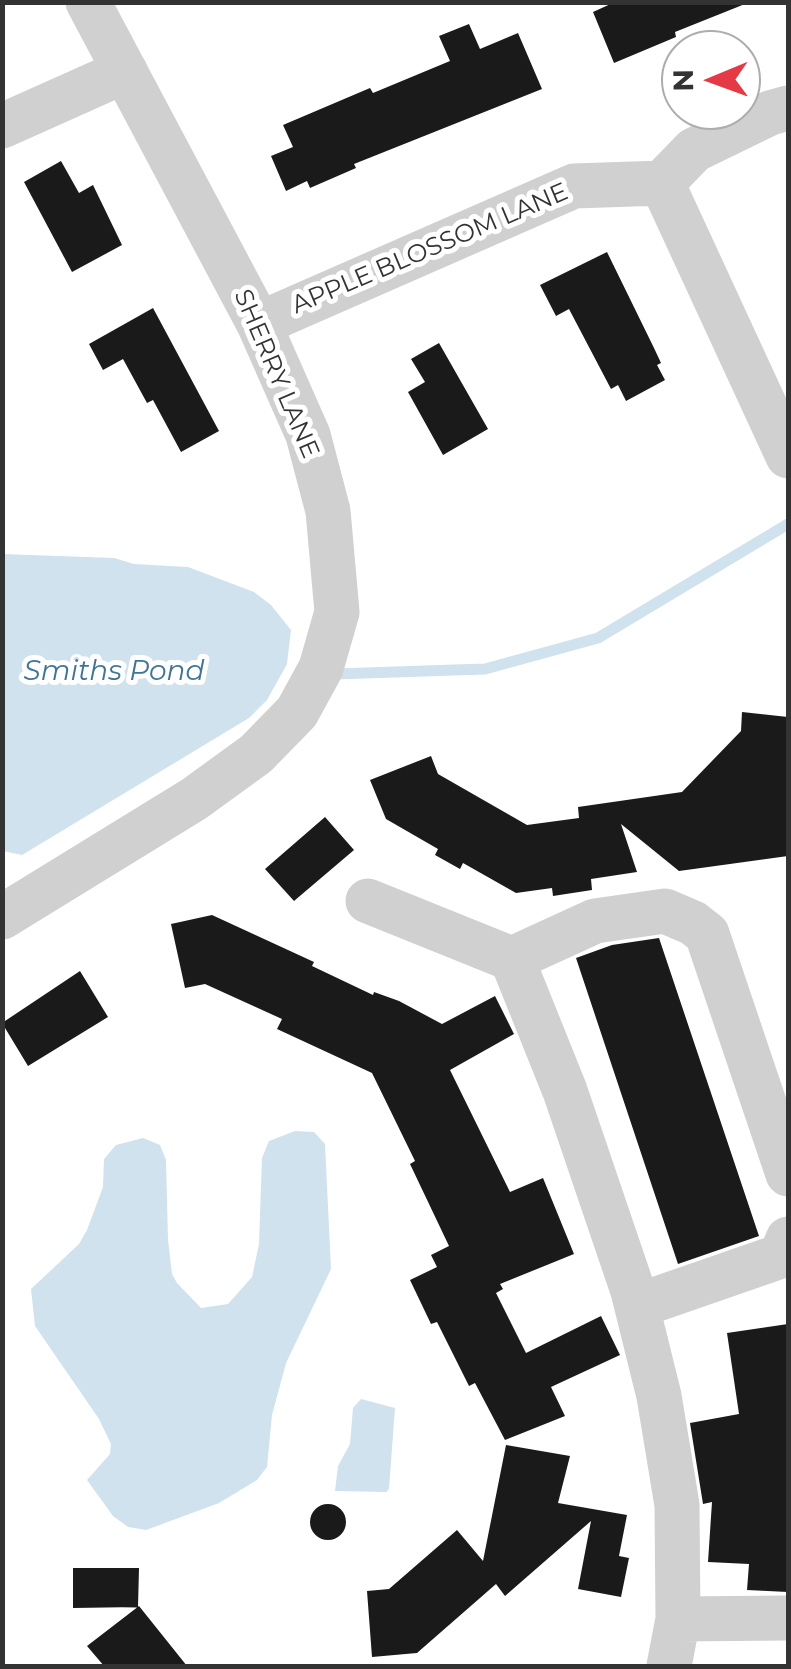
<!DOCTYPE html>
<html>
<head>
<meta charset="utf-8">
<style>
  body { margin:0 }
  #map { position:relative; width:791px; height:1669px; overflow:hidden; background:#fff; font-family:Montserrat,sans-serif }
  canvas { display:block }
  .frame { position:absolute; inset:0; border:5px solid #333; pointer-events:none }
  .north { position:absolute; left:661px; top:30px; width:100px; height:100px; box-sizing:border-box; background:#fff; border:2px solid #adadad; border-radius:50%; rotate:269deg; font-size:28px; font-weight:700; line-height:40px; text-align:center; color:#333 }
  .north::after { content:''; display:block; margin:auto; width:35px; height:45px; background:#e63946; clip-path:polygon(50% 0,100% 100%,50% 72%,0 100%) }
</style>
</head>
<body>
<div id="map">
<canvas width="791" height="1669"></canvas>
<div class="frame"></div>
<div class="north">N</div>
</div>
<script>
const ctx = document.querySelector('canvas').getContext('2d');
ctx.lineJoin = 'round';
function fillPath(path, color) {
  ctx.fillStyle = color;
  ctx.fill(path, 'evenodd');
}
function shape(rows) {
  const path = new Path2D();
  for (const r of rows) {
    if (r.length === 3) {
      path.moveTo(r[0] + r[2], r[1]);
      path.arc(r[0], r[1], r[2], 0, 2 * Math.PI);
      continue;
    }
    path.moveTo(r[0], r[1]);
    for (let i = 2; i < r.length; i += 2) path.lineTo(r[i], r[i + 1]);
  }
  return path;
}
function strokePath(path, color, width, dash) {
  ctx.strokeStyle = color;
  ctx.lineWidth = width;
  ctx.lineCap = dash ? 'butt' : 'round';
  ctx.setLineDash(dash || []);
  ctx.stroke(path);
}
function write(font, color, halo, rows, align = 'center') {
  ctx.font = font + ' Montserrat,sans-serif';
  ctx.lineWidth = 10;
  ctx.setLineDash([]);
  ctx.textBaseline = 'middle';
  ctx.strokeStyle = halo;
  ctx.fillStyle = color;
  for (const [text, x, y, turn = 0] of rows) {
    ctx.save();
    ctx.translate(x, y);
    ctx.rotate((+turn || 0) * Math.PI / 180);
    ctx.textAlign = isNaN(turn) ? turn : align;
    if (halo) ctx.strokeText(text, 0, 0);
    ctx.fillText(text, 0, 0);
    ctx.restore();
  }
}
fillPath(shape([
  [2,554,114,558,134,564,188,567,254,592,271,605,291,630,287,664,267,700,249,718,22,855,3,851],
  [295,1131,314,1132,325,1144,331,1269,286,1363,272,1415,267,1467,257,1480,219,1503,146,1530,128,1527,113,1516,87,1480,110,1454,111,1444,99,1419,35,1326,31,1289,79,1244,87,1230,103,1187,104,1159,116,1145,143,1138,160,1145,166,1160,168,1240,172,1274,177,1283,201,1308,228,1304,252,1277,259,1244,262,1158,269,1141],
  [361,1399,395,1408,389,1489,386,1492,335,1491,338,1466,350,1444,353,1408]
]), '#cfe2ee');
strokePath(shape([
  [335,674,485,669,598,638,788,524]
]), '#cfe2ee', 11);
fillPath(shape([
  [615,2,745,2,745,4,675,32,676,37,614,63,593,12],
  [469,24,480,49,518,33,542,89,354,164,356,168,310,188,307,181,286,191,271,156,293,147,283,125,370,88,373,93,450,61,439,36],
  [61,161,79,193,93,185,122,245,72,272,24,182],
  [607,252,654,348,661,363,657,365,665,380,626,401,618,385,611,389,569,309,556,316,540,285],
  [153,308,219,431,181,452,153,400,147,403,123,359,103,370,89,344],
  [439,343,488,429,443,455,408,392,425,382,411,359],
  [742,712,788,717,788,856,679,871,621,824,637,872,591,879,592,890,553,896,552,888,516,893,463,863,460,869,435,855,438,849,386,819,370,780,431,756,438,774,527,825,579,818,578,807,682,792,741,731],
  [325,817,354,850,294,901,265,869],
  [212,915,314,962,312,966,373,995,374,992,399,1001,442,1024,495,996,514,1034,450,1070,510,1192,543,1178,574,1254,500,1284,503,1289,496,1293,526,1353,601,1316,620,1355,551,1387,565,1416,505,1440,475,1383,469,1386,437,1322,431,1324,410,1280,437,1267,431,1255,449,1246,410,1164,415,1161,372,1073,277,1029,282,1019,205,984,185,988,171,924],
  [659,938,759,1236,678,1264,576,958,612,945],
  [80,971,108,1017,28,1066,2,1023],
  [788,1324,788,1592,747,1590,749,1564,708,1562,712,1502,703,1504,690,1423,739,1414,727,1333],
  [506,1445,570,1456,558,1503,627,1515,619,1556,629,1558,621,1597,578,1589,591,1521,505,1596,496,1584,417,1653,372,1657,367,1591,389,1589,457,1530,483,1561],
  [328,1522,18],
  [73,1568,139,1568,138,1607,73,1608],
  [139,1606,187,1666,104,1666,87,1646]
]), '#1a1a1a');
strokePath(shape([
  [2,126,125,71],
  [662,183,694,150,770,113,788,108],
  [259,324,574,186,662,183,788,456],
  [368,901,512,959,565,1091,633,1291,659,1396,677,1505,678,1619,669,1666],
  [2,917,194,799,256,754,297,712,321,668,337,612,328,511,308,435,259,324,88,2],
  [512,959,595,921,665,911,693,923,707,934,788,1174],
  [637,1306,781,1256,788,1239],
  [678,1619,788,1618]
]), '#d0d0d0', 45);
write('25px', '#333', '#fff', [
  ["APPLE BLOSSOM LANE",430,249,-23],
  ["SHERRY LANE",276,374,67]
]);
write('italic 28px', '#3f7597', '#fff', [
  ["Smiths Pond",114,672]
]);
</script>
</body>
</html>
